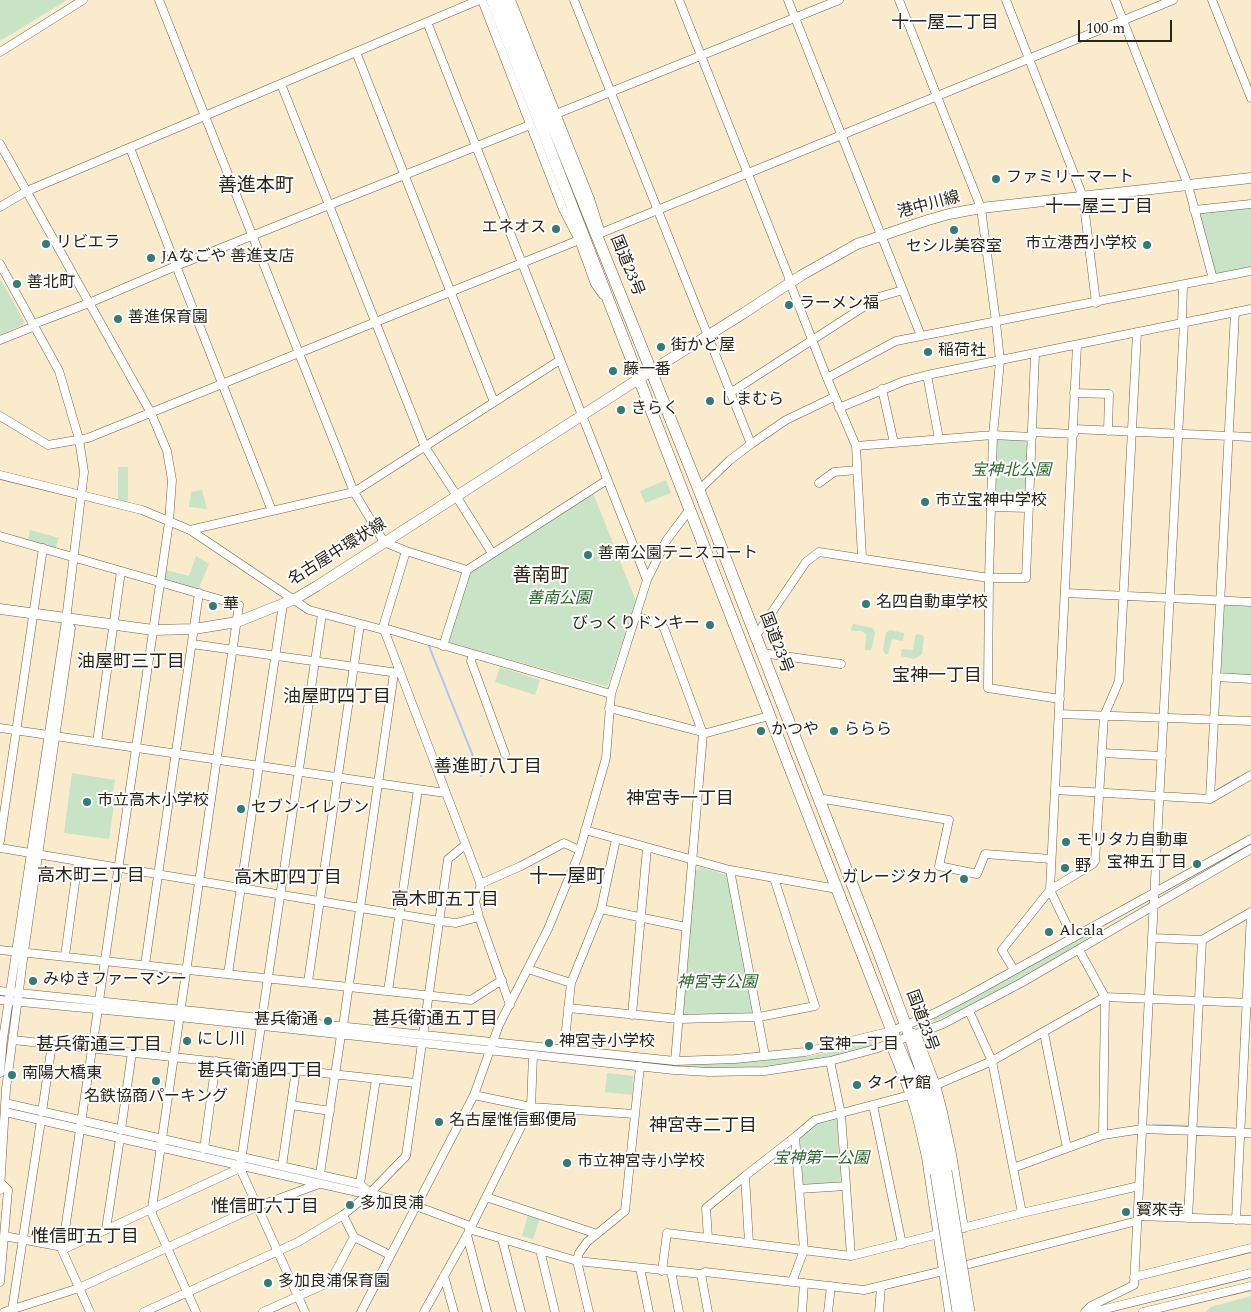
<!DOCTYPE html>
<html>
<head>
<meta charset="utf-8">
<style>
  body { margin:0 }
  #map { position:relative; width:1251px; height:1312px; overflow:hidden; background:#f9ebcb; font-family:Spectral,serif }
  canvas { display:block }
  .scale { position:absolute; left:1078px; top:20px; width:94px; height:22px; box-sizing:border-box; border:2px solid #2a2519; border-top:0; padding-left:6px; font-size:15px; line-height:18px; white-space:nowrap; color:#2a2519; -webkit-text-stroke:4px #fff; paint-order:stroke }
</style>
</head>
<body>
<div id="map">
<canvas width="1251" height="1312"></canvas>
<div class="scale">100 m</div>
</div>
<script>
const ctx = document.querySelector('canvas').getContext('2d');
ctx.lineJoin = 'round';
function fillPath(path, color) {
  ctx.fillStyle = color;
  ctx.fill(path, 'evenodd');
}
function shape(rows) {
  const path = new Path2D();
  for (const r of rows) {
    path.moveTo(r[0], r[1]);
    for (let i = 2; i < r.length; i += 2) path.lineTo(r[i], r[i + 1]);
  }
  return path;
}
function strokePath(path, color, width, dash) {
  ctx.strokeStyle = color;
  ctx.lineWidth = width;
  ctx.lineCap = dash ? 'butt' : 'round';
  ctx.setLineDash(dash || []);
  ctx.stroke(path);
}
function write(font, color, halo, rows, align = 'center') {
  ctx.font = font + ' Spectral,"Noto Sans JP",serif';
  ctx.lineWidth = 4;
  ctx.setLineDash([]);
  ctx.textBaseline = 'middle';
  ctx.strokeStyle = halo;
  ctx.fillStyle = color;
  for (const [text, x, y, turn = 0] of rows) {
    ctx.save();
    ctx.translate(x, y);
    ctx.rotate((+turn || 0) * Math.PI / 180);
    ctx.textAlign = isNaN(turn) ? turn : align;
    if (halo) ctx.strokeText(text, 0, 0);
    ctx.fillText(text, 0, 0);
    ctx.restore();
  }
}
fillPath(shape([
  [0,0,67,0,0,41],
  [1251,206,1251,267,1217,274,1215,273,1198,213,1200,211],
  [0,279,24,321,23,325,0,335],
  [999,438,1026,440,1029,442,1026,506,997,505,994,503,996,441],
  [118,467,128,467,128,504,118,502],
  [666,480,671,493,645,503,640,491],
  [202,490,207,509,189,507,191,492],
  [593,493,636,601,608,685,605,686,451,643,449,640,470,573],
  [30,530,59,538,55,549,28,541],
  [196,556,209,564,198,590,166,581,164,579,166,570,189,576],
  [1226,605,1251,606,1251,677,1221,676,1219,673,1223,607],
  [853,624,873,628,875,633,872,648,870,650,865,650,866,634,862,631,852,631,851,629],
  [890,630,904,633,903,641,892,639,888,654,885,654,883,650,886,633],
  [917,634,922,635,924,638,922,654,914,659,901,656,902,649,913,650,915,636],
  [500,667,540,680,535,695,495,682],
  [72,773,115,780,112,797,115,797,109,839,64,833],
  [700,867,727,875,754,1013,753,1016,684,1016,683,1014,696,870],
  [1107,929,992,996,933,1022,932,1017,1083,938],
  [871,1042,873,1046,819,1060,772,1067,729,1070,684,1068,549,1053,549,1051,718,1062,812,1056],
  [607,1073,633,1076,632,1095,605,1092],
  [835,1118,837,1120,841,1184,805,1186,803,1185,799,1138,819,1122],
  [528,1215,540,1218,533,1239,522,1236],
  [1251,1296,1251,1312,1206,1312,1211,1307]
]), '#c8e3c6');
strokePath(shape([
  [429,646,481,776],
  [1217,790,1239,777],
  [1153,1125,1187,1126],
  [1198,1127,1238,1129]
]), '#acc5f8', 2);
const minor = shape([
  [159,0,354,492,384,542,406,551,467,570],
  [482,0,563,209,579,240,595,284,603,295],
  [511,0,590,199,599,227],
  [574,0,751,444],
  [679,0,788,275,790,283,827,378,856,446,862,557],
  [788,0,921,336],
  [899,0,981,208,996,322,1000,361,993,435,989,578,988,688,1060,699],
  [1006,0,1083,197,1096,303],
  [1115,0,1188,185,1213,279],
  [1212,0,1251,98],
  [427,22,647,580],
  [0,52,83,0],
  [356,52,494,402],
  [281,84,425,447,457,496],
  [556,114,839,0],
  [0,144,151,413,167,451,172,480,169,522,99,1001],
  [130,148,272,511],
  [0,207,27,191,479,0],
  [1194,210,1251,204],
  [601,233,1173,0],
  [0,264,59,371,79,439,84,472,66,620,3,1039,0,1073],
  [1182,323,1183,285],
  [34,324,89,303,176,266,530,125],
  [0,340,35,326],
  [927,375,939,439],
  [827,378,896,341,1251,271],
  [882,389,894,443],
  [730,393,879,297,903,290],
  [1074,393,1109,394,1108,431],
  [839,408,904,381,927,375,1251,309],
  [0,416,48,445,88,438,579,240],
  [1074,429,1251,437],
  [1032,432,1074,434],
  [856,446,993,435,1032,437],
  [0,475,142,510,190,530,309,610,380,629,384,628,611,694],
  [819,483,834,472,857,470],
  [699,490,730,460,751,444,786,420,834,397],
  [456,496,492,553],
  [991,507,1029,508],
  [190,530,354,492,560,360],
  [0,536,239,605,152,1208,152,1214,196,1312],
  [406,551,383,627,481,885,475,901,479,917,510,1005],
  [1066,593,1251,602],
  [635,616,659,624,664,628,703,734,675,1061],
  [755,637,806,562,819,552,989,578,1026,578,1035,354],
  [192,644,398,673],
  [443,646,467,570,607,480],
  [762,653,841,664],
  [473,654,471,661,505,754],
  [1216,677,1251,679],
  [609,708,702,732],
  [1059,714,1251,721],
  [0,728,445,793],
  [703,734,769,716],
  [97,742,121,571],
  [1102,753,1162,756],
  [1055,790,1210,799,1251,775],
  [818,798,949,820,939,866,977,874,985,854,1051,859],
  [1210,799,1235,312],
  [585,830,730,870,837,889],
  [0,841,43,548],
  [0,848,439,921,456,923,479,917],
  [730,870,765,1056],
  [480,884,521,866,564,843,579,850],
  [601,909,686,927],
  [1073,938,1050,890,1077,345],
  [1153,938,1202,940,1251,912],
  [0,950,471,1000,502,980],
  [1079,950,1105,997,1103,1135],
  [65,956,78,861],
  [145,965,199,593],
  [528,969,571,983],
  [1014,970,1002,950,1050,890,1093,864,1095,861,1104,716,1119,681,1137,332],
  [228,974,283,604],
  [308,982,360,624],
  [0,991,675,1061,735,1059,805,1052,892,1031,935,1013,968,996,1251,839],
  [388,991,418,789],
  [0,1000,179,1017,674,1070,709,1072,765,1071,830,1061,875,1049,943,1024,1021,983,1251,849],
  [568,1008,678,1019,759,1017,815,1006,774,878],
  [969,1011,992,1061,1022,1213],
  [632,1015,647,848],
  [262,1018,322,614],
  [261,1026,240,1168,305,1312],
  [343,1026,394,673],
  [914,1033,917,1035,936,1085,943,1112,952,1154,964,1228],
  [1044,1033,1067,1148],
  [423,1035,448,859,465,845],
  [13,1040,416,1083],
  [564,1049,571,983,601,909,616,839],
  [830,1061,841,1114,851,1256],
  [936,1085,992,1061,1105,997,1251,1003],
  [474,1095,531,1107,635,1114],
  [5,1103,360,1184,370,1193],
  [291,1105,330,1111],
  [873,1105,902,1244],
  [5,1112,357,1192,370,1193,416,1206,470,1226],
  [42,1112,52,1044],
  [121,1130,132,1052],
  [204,1149,216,1061],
  [282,1166,296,1070],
  [1013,1168,1103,1135,1142,1129,1251,1133],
  [320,1174,341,1035],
  [360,1184,376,1079],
  [799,1189,846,1186],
  [0,1190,6,1089,24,952,71,628,66,620],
  [486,1197,597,1234],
  [343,1215,354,1237,390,1255],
  [1138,1216,1251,1220],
  [1188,1218,1202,940],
  [1236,1220,1251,913],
  [106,1229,120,1138],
  [469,1229,577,1261,701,1274,705,1272,864,1290,943,1271,926,1157,916,1114,910,1095,890,1044,890,1040],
  [467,1235,487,1312],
  [4,1236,63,1247],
  [708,1238,706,1208,745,1176],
  [502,1239,521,1312],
  [749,1243,745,1176,795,1137,815,1120,910,1095],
  [62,1250,240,1168],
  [540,1250,555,1312],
  [958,1267,1137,1221],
  [640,1268,649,1312],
  [947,1270,943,1271,949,1312],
  [662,1271,667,1233,851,1256,1022,1213,1139,1186],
  [671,1271,679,1312],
  [701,1274,708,1312],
  [444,1276,454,1312],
  [1134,1277,1251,1248],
  [0,1282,8,1190,1,1183],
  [792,1282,804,1250,795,1137],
  [12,1310,41,1120],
  [4,1312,79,1288,256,1207,319,1184],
  [90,1312,62,1250,98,1009],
  [144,1312,298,1242,343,1215,370,1193,406,1156,422,1043],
  [263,1312,330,1282,354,1237],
  [361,1312,474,1095,499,1025,548,929,578,856,606,758,611,694,647,580,666,541,690,509],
  [424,1312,467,1235,531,1107,533,1055],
  [589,1312,577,1261,579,1253,587,1242,625,1211,640,1066],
  [802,1312,804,1283],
  [828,1312,831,1286],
  [879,1312,881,1286],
  [1085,1312,1091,1306,1134,1285,1184,322],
  [1093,1312,1251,1273],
  [1143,1312,1251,1286]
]);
const major = shape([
  [0,609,153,630,194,629,237,622,295,599,317,586,651,371,744,313,802,275,857,244,928,220,949,214,981,208,1251,178]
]);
const highway = shape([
  [492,0,892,1031,916,1087,926,1117,936,1174],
  [502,0,699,490,880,956,910,1037,936,1116,946,1171]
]);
strokePath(minor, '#6f6347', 9);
strokePath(major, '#6f6347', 11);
strokePath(highway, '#6f6347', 12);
strokePath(minor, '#fff', 8);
strokePath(major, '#fff', 10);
strokePath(highway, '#fff', 11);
const highwayBridge = shape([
  [946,1171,969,1312],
  [936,1174,958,1312]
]);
strokePath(highwayBridge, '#6f6347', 12, []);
strokePath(highwayBridge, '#fff', 11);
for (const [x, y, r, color] of [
  [996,179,5,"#337b77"],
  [556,229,5,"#337b77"],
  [954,230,5,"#337b77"],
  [46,244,5,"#337b77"],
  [1147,245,5,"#337b77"],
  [151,258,5,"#337b77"],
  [17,284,5,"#337b77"],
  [789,305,5,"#337b77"],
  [118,319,5,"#337b77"],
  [661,347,5,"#337b77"],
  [928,352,5,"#337b77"],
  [613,371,5,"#337b77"],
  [710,401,5,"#337b77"],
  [621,410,5,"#337b77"],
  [925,502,5,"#337b77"],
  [588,555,5,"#337b77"],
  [866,604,5,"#337b77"],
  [213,606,5,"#337b77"],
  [710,625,5,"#337b77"],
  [761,731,5,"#337b77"],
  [834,731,5,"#337b77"],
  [87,802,5,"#337b77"],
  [241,809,5,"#337b77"],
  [1066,842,5,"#337b77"],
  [1197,864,5,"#337b77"],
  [1065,868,5,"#337b77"],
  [964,879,5,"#337b77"],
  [1049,932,5,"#337b77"],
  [33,981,5,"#337b77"],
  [328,1021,5,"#337b77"],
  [187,1041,5,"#337b77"],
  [549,1043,5,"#337b77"],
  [809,1046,5,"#337b77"],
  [12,1075,5,"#337b77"],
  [156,1081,5,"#337b77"],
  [857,1085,5,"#337b77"],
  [439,1122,5,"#337b77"],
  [567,1163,5,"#337b77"],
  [350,1205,5,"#337b77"],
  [1126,1212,5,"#337b77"],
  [268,1283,5,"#337b77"]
]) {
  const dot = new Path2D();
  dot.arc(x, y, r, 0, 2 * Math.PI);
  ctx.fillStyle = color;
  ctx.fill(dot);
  strokePath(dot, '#fff', 2);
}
write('16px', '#2a2519', '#fff', [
  ["ファミリーマート",1006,179],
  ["エネオス",546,229,"right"],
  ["リビエラ",56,244],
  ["市立港西小学校",1137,245,"right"],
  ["セシル美容室",954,248,"center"],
  ["JAなごや 善進支店",161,258],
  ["善北町",27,284],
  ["ラーメン福",799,305],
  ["善進保育園",128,319],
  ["街かど屋",671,347],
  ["稲荷社",938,352],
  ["藤一番",623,371],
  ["しまむら",720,401],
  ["きらく",631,410],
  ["市立宝神中学校",935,502],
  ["善南公園テニスコート",598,555],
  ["名四自動車学校",876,604],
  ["華",223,606],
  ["びっくりドンキー",700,625,"right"],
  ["かつや",771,731],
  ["ららら",844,731],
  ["市立高木小学校",97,802],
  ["セブン-イレブン",251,809],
  ["モリタカ自動車",1076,842],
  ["宝神五丁目",1187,864,"right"],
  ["野",1075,868],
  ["ガレージタカイ",954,879,"right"],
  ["Alcala",1059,932],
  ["みゆきファーマシー",43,981],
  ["甚兵衛通",318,1021,"right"],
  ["にし川",197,1041],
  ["神宮寺小学校",559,1043],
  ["宝神一丁目",819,1046],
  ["南陽大橋東",22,1075],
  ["タイヤ館",867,1085],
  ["名鉄協商パーキング",156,1098,"center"],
  ["名古屋惟信郵便局",449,1122],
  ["市立神宮寺小学校",577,1163],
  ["多加良浦",360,1205],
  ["寳來寺",1136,1212],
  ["多加良浦保育園",278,1283]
], 'left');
write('16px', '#2a2519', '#fff', [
  ["港中川線",929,206,-15],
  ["国道23号",626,266,68],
  ["名古屋中環状線",338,553,-32],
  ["国道23号",775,643,69],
  ["国道23号",921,1021,70]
]);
write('italic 16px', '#2c652b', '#fff', [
  ["宝神北公園",1011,472],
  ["善南公園",559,600],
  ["神宮寺公園",717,984],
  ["宝神第一公園",821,1160]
]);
write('18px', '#2a2519', '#fff', [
  ["十一屋二丁目",945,24],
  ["十一屋三丁目",1099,208],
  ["油屋町三丁目",131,663],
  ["宝神一丁目",937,677],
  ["油屋町四丁目",337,698],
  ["善進町八丁目",488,768],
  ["神宮寺一丁目",680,800],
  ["高木町三丁目",91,877],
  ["高木町四丁目",288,879],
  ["高木町五丁目",445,901],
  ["甚兵衛通五丁目",435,1020],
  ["甚兵衛通三丁目",99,1046],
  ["甚兵衛通四丁目",260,1072],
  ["神宮寺二丁目",703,1127],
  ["惟信町六丁目",265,1208],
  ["惟信町五丁目",85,1238]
]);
write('19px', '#2a2519', '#fff', [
  ["善進本町",256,187],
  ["善南町",541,577],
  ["十一屋町",567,878]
]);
</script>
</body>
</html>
